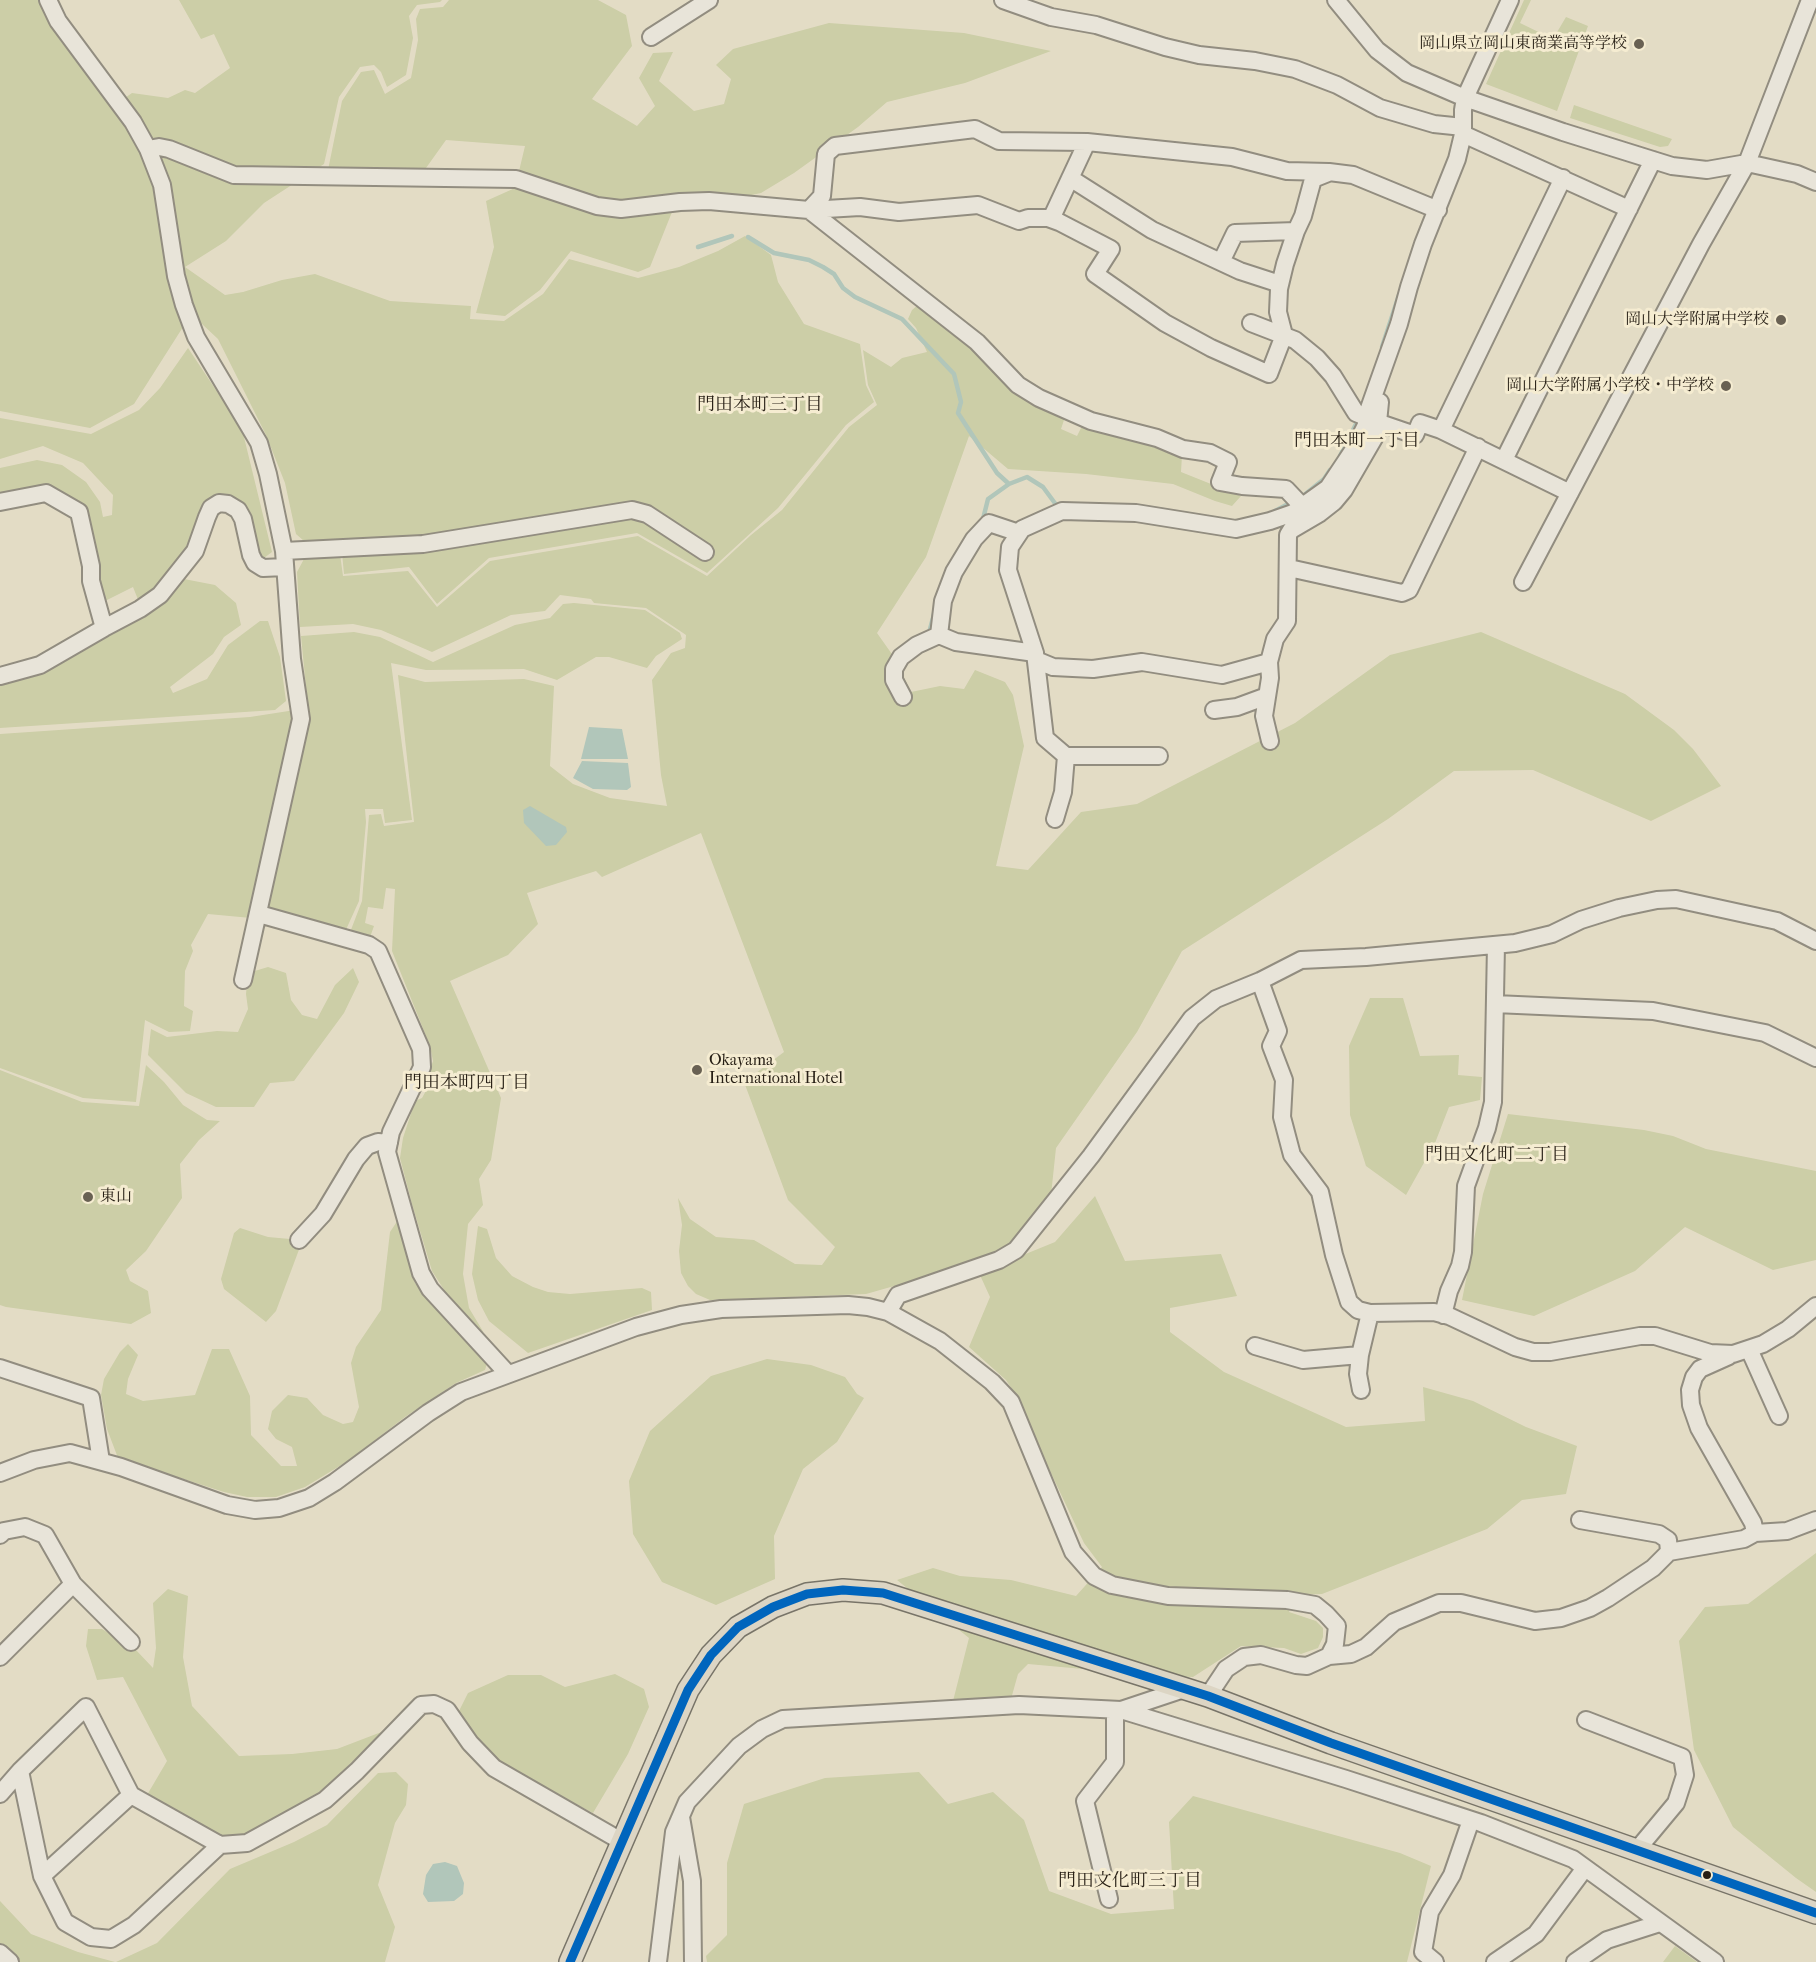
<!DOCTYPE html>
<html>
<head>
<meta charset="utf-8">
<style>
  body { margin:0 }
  canvas { display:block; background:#e3dcc5 }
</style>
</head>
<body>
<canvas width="1816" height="1962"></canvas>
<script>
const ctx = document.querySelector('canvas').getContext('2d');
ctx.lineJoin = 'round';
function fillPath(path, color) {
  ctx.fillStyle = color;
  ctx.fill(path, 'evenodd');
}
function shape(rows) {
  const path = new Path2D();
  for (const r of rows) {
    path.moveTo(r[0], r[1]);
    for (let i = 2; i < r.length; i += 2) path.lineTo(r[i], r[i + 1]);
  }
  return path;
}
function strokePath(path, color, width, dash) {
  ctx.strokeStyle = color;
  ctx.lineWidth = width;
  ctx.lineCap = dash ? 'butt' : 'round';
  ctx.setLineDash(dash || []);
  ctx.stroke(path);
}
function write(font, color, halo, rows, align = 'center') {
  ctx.font = font + ' "IM FELL French Canon","Noto Serif JP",serif';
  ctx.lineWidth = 6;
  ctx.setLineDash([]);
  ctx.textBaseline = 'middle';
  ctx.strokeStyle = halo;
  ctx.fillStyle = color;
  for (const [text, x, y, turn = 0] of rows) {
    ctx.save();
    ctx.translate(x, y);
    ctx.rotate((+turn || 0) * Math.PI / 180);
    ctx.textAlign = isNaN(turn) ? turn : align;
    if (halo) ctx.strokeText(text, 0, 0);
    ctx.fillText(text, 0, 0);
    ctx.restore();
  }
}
fillPath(shape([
  [0,0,40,0,59,39,112,107,132,93,168,98,185,90,195,93,230,68,214,34,201,39,179,0,442,0,440,2,417,5,409,16,413,38,406,75,387,87,381,72,374,65,360,67,339,97,324,164,264,203,226,241,185,267,225,295,243,292,282,280,315,274,390,301,471,306,470,319,504,321,543,294,569,259,638,278,679,267,718,251,745,236,771,255,778,282,804,324,860,344,866,385,874,402,846,425,778,508,707,573,637,533,489,558,437,604,409,567,344,574,341,542,304,541,296,534,285,483,266,435,218,339,202,324,183,327,134,404,90,428,0,411],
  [449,0,598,0,626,15,632,46,592,99,637,126,655,106,639,78,653,53,673,52,659,81,694,111,724,104,731,79,716,65,733,49,829,23,964,33,1051,51,965,83,887,102,858,127,794,173,761,193,672,212,650,267,638,272,571,251,540,290,505,316,476,313,494,247,486,201,515,188,525,146,446,140,426,168,328,170,342,101,361,72,374,70,385,94,411,78,418,40,416,19,420,9,443,7],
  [1524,0,1531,0,1520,23,1553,39,1566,17,1588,26,1557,111,1486,84],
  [1574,105,1672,139,1668,146,1660,147,1570,118],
  [918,305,1066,414,1061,429,1077,436,1084,422,1182,455,1181,472,1241,496,1232,506,1215,501,1173,484,1086,474,1008,469,969,436,926,557,877,633,894,657,911,692,940,686,964,689,975,670,1005,682,1013,695,1024,746,996,866,1028,870,1081,812,1137,804,1295,723,1390,655,1481,632,1625,694,1674,730,1693,749,1721,786,1651,821,1533,770,1454,771,1388,819,1182,951,1137,1032,1056,1148,1051,1195,1010,1247,954,1269,866,1294,710,1300,696,1294,688,1286,681,1273,679,1251,682,1225,678,1198,690,1219,716,1237,754,1240,795,1264,822,1265,835,1247,788,1200,744,1082,784,1052,701,833,602,877,596,871,527,893,538,924,508,955,450,981,501,1098,491,1160,479,1179,483,1205,468,1224,463,1274,469,1308,484,1333,448,1296,432,1271,412,1204,400,1158,403,1138,415,1101,422,1098,428,1087,426,1082,433,1061,430,1046,392,951,395,889,386,888,383,909,368,907,365,923,374,926,369,940,349,935,362,901,369,815,381,814,384,826,414,822,398,675,425,682,524,679,554,686,550,766,573,784,610,798,667,806,661,775,652,680,671,653,685,648,686,635,646,608,594,603,591,599,560,595,545,611,511,615,432,652,381,630,353,624,300,627,297,572,304,559,317,554,340,554,343,576,408,571,437,607,490,561,638,536,707,576,751,535,782,510,849,427,877,405,868,385,863,350,891,367,902,358,927,352,916,328,908,319,912,310],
  [188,348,242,429,272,552,264,558,258,553,249,516,240,500,223,496,195,529,182,556,156,589,139,602,133,587,105,601,85,506,47,485,0,494,0,468,37,460,62,465,86,482,100,502,103,517,112,515,113,495,83,463,43,446,0,459,0,418,91,434,139,410,160,388],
  [184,579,215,585,236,603,241,625,224,637,213,654,170,687,173,693,207,679,228,645,260,621,268,621,280,657,286,701,275,710,0,728,0,682,46,671,159,605],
  [574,603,645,610,680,633,682,639,656,656,647,668,609,657,596,657,557,680,524,669,426,670,391,663,412,820,385,823,383,809,365,809,366,822,359,901,344,934,251,918,208,914,191,945,193,951,185,971,184,1006,193,1011,190,1031,169,1032,145,1020,136,1102,83,1098,0,1068,0,734,250,717,308,708,301,636,354,632,380,637,433,662,515,625,550,618,563,604],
  [268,967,286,973,291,1000,302,1015,317,1019,335,985,353,968,359,982,344,1013,294,1081,270,1083,254,1107,216,1107,186,1093,148,1055,151,1029,167,1037,217,1031,238,1032,248,1009,246,994,248,973],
  [1370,998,1403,998,1420,1056,1459,1055,1458,1075,1482,1077,1480,1100,1449,1107,1435,1143,1406,1195,1366,1166,1350,1115,1349,1046],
  [146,1065,164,1082,183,1105,207,1120,220,1121,199,1140,180,1164,182,1198,146,1251,126,1270,130,1281,148,1291,151,1313,131,1324,6,1307,0,1305,0,1070,82,1102,139,1106],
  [1508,1114,1644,1130,1673,1136,1706,1149,1816,1171,1816,1260,1773,1270,1685,1227,1635,1271,1534,1316,1462,1300,1483,1194],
  [1095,1196,1125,1261,1221,1254,1237,1296,1170,1308,1170,1332,1224,1372,1346,1427,1425,1421,1423,1387,1473,1401,1526,1427,1577,1446,1566,1494,1522,1500,1487,1529,1322,1594,1295,1595,1289,1612,1316,1621,1323,1628,1323,1637,1318,1648,1301,1654,1284,1648,1241,1646,1193,1677,1165,1676,1102,1654,1083,1669,1028,1664,1018,1674,1011,1699,953,1701,969,1638,897,1580,933,1568,960,1576,1011,1580,1076,1596,1102,1567,1084,1543,1033,1435,1017,1397,1006,1380,969,1347,990,1297,979,1273,1055,1242],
  [398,1220,415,1283,460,1334,488,1360,485,1370,456,1383,405,1417,348,1461,305,1487,276,1497,247,1497,224,1492,118,1458,107,1429,101,1395,104,1379,120,1352,128,1344,138,1355,128,1379,126,1394,143,1401,195,1395,212,1349,229,1349,250,1396,251,1435,281,1466,297,1466,292,1447,276,1439,268,1429,272,1411,288,1395,307,1398,323,1415,343,1424,353,1422,359,1407,351,1363,356,1347,381,1310,390,1232],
  [478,1226,487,1229,496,1258,512,1276,533,1287,548,1292,570,1294,642,1288,651,1292,652,1310,528,1353,489,1321,478,1300,472,1274],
  [240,1228,268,1237,290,1239,300,1247,276,1311,266,1322,224,1289,221,1279,234,1233],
  [767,1359,811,1365,845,1377,857,1394,864,1398,837,1442,803,1469,774,1536,775,1579,716,1605,662,1582,633,1534,629,1481,650,1431,711,1376],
  [1816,1553,1816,1892,1796,1878,1733,1827,1694,1750,1679,1641,1705,1607,1748,1604],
  [168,1589,188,1596,183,1657,192,1706,239,1756,292,1754,337,1749,384,1731,324,1789,243,1837,213,1834,147,1795,167,1761,123,1677,97,1680,86,1646,88,1629,102,1629,136,1650,153,1668,156,1648,153,1603],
  [615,1674,644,1689,649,1707,628,1754,593,1813,505,1767,484,1747,459,1711,468,1693,508,1675,541,1675,565,1687],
  [396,1772,408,1784,406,1805,395,1823,378,1885,395,1927,385,1962,116,1962,157,1943,230,1869,294,1842,327,1825,378,1773],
  [919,1772,948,1804,993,1792,1024,1820,1049,1891,1111,1914,1174,1909,1169,1822,1193,1796,1400,1853,1431,1866,1407,1962,707,1962,706,1956,727,1935,727,1863,744,1804,825,1778],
  [0,1901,31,1934,78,1952,115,1962,0,1962],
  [1675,1946,1697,1962,1663,1962]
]), '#cccea7');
fillPath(shape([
  [589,727,622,729,628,759,581,759],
  [582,761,628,763,631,787,627,790,593,789,573,778],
  [530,806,566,827,567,832,556,845,546,846,524,823,523,810],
  [445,1862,457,1866,464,1883,463,1894,454,1901,428,1902,423,1894,426,1875,433,1864]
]), '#b1c6ba');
strokePath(shape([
  [748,237,774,253,809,260,823,267,834,274,843,288,855,297,902,319,954,374,961,402,958,413,997,473,1009,484,1027,477,1043,487,1057,506,1059,506],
  [698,247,732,236],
  [1382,347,1399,295],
  [1340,456,1359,418],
  [1275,511,1303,496,1324,479,1330,470],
  [982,523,988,499,1009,484],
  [930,629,934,614]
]), '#b1c6ba', 4.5);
const minor = shape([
  [48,0,58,21,133,122,148,149,162,185,176,276,184,305,196,337,259,443,268,474,284,551,292,659,301,719,243,980],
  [1003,0,1051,17,1096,25,1165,47,1199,55,1255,61,1295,69,1337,85,1380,108,1434,124,1463,127],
  [1336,0,1377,50,1407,73,1465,98,1563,132,1672,166,1707,170,1747,163,1797,174,1816,182],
  [651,37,709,0],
  [1463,134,1629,209],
  [148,149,159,147,169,149,234,175,516,179,597,206,621,209,680,202,709,201,809,210,822,196,826,154,835,146,975,129,999,141,1087,142,1232,157,1287,171,1329,172,1353,175,1438,210],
  [1070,178,1152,230,1240,271,1280,284],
  [1563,178,1441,430,1570,493],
  [809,210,860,207,899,212,978,205,1019,221,1028,218,1048,218,1059,222,1111,249,1095,274,1165,323,1211,348,1269,374,1284,335,1278,312,1279,289,1285,264,1296,231,1303,216,1313,179,1328,173],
  [809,210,977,342,1018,385,1039,398,1091,421,1157,438,1183,449,1210,453,1228,462,1220,482,1242,486,1286,489,1303,507],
  [1051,219,1087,142],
  [1221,262,1235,233,1296,231],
  [1251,323,1295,340,1317,358,1333,376,1356,413,1366,417],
  [1377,422,1415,435,1420,423,1441,430],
  [1504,460,1653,160],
  [0,502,46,493,79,512,91,566,91,581,104,628],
  [284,551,423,544,632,510,647,514,705,552],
  [1289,568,1402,593,1409,590,1478,447],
  [1523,582,1701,244,1747,163,1810,0],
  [939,635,956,642,1035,653],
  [1036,660,1053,667,1093,669,1142,662,1222,675,1269,662],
  [0,676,40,665,104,628,140,609,160,595,195,551,207,517,211,508,219,503,228,504,238,510,243,519,251,555,255,563,263,568,285,567],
  [903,697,894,680,894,669,901,657,917,645,939,635,943,601,954,572,974,539,989,523,1019,533],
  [1214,710,1237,707,1267,696],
  [1270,741,1264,716,1270,678,1269,662,1275,639,1287,621,1288,535,1291,530,1320,513,1334,502,1344,490,1377,433,1380,402],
  [1159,756,1066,756,1045,738,1035,653,1008,570,1010,547,1022,529,1062,511,1136,513,1236,529,1270,521,1293,513,1328,488,1354,449,1366,425,1366,417,1399,324,1409,287,1423,244,1457,159,1463,134,1463,110,1465,98,1510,0],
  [1055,819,1063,792,1066,756],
  [259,914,369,945,378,951,421,1049,422,1067,391,1132,387,1152,421,1273,430,1289,508,1374],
  [1260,981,1278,1031,1271,1046,1284,1080,1282,1117,1292,1155,1320,1192,1334,1255,1349,1302,1358,1310,1370,1313,1434,1312,1449,1316,1515,1347,1533,1352,1550,1352,1640,1336,1655,1336,1710,1353,1733,1354,1763,1344,1788,1329,1816,1306],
  [1495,1004,1653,1011,1765,1033,1816,1058],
  [299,1240,323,1214,356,1159,367,1146,378,1142,389,1143],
  [888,1312,898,1295,999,1260,1016,1250,1091,1156,1192,1018,1216,999,1260,981,1301,960,1366,957,1515,943,1552,934,1581,920,1619,908,1657,900,1676,899,1777,921,1816,941],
  [1443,1315,1449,1291,1460,1266,1463,1252,1466,1186,1487,1128,1493,1102,1496,945],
  [1255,1346,1303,1360,1360,1355],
  [1749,1349,1779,1416],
  [1729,1356,1700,1369,1694,1377,1690,1390,1691,1405,1699,1428,1753,1523,1755,1533],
  [0,1368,91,1398,101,1461],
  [1361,1390,1358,1374,1360,1355,1370,1313],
  [0,1473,34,1460,70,1453,121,1467,227,1505,255,1510,279,1508,309,1498,335,1482,428,1413,461,1392,636,1327,681,1315,721,1309,848,1305,868,1307,888,1312,940,1341,992,1382,1011,1402,1073,1552,1094,1576,1112,1585,1168,1596,1287,1600,1315,1605,1326,1614,1337,1626,1335,1644,1329,1656],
  [1580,1520,1659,1534,1668,1540,1669,1552],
  [0,1535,4,1531,25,1527,45,1535,73,1584,131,1642],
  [0,1657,73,1584],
  [1208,1696,1226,1669,1244,1657,1261,1655,1296,1665,1307,1666,1329,1656,1351,1654,1366,1647,1394,1622,1439,1603,1461,1603,1535,1621,1561,1618,1590,1608,1608,1598,1653,1568,1669,1552,1744,1539,1755,1533,1787,1531,1816,1520],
  [1121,1710,1184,1689],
  [1586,1720,1682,1757,1685,1775,1676,1803,1636,1851],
  [20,1771,42,1876,65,1922,91,1937,111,1939,134,1925,220,1845],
  [0,1794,20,1771,86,1707,131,1795,220,1845,247,1843,325,1800,357,1771,421,1705,434,1704,447,1710,470,1743,494,1768,621,1841],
  [681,1817,692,1881,693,1962],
  [42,1876,131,1795],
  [1109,1899,1085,1801,1115,1762,1115,1710],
  [0,1953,10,1962],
  [658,1962,674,1832,687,1802,739,1746,762,1729,783,1719,1019,1705,1121,1710,1346,1779,1481,1823,1573,1859,1715,1962],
  [1435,1962,1423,1952,1430,1912,1452,1875,1471,1820],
  [1495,1962,1536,1934,1585,1868],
  [1575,1962,1607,1940,1660,1923]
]);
const major = shape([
  [570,1962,688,1690,711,1655,738,1627,773,1607,807,1594,843,1590,883,1593,1208,1696,1331,1743,1816,1913]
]);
strokePath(minor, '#928d80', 20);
strokePath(major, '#787468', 24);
strokePath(minor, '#e8e4d9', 16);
strokePath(major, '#dcd5c4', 21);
strokePath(shape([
  [570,1962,688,1690,711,1655,738,1627,773,1607,807,1594,843,1590,883,1593,1208,1696,1331,1743,1816,1913]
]), '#0065bd', 9);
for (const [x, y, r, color] of [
  [1639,44,6,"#696153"],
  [1781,320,6,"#696153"],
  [1726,386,6,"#696153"],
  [697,1070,6,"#696153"],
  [88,1197,6,"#696153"],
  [1707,1875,5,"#271f15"]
]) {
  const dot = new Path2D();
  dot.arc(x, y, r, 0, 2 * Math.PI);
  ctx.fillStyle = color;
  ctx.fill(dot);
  strokePath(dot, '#f5ecd1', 2);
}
write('16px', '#271f15', '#f5ecd1', [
  ["岡山県立岡山東商業高等学校",1627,44],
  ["岡山大学附属中学校",1769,320],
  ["岡山大学附属小学校・中学校",1714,386],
  ["Okayama",709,1061,"left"],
  ["International Hotel",709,1079,"left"],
  ["東山",100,1197,"left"]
], 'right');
write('18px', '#271f15', '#f5ecd1', [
  ["門田本町三丁目",760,406],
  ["門田本町一丁目",1357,442],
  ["門田本町四丁目",467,1084],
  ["門田文化町二丁目",1497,1156],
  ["門田文化町三丁目",1130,1882]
]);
</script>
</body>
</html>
